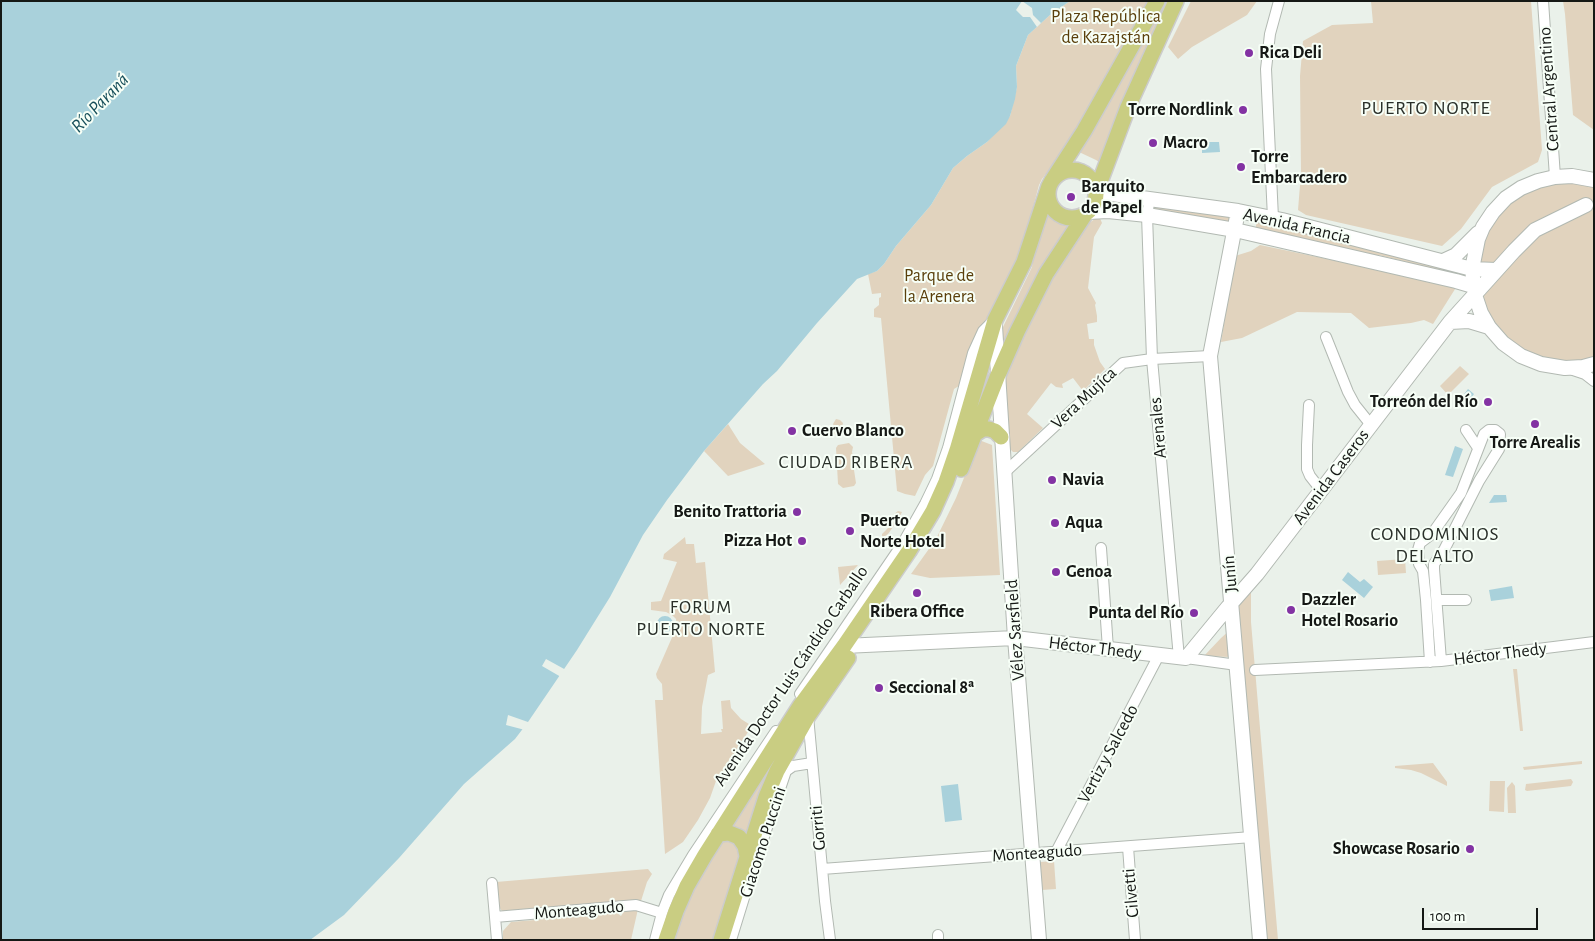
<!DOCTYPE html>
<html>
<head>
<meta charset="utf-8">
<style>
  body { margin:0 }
  #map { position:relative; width:1595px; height:941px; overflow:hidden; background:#eaf1ea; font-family:"Alegreya Sans",sans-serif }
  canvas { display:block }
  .frame { position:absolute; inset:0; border:2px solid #151815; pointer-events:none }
  .scale { position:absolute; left:1422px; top:908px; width:116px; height:22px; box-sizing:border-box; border:2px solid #151815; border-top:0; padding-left:6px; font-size:15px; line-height:18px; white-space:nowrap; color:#151815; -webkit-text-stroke:4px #f7fff7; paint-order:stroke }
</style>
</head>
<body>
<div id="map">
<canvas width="1595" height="941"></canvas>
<div class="frame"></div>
<div class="scale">100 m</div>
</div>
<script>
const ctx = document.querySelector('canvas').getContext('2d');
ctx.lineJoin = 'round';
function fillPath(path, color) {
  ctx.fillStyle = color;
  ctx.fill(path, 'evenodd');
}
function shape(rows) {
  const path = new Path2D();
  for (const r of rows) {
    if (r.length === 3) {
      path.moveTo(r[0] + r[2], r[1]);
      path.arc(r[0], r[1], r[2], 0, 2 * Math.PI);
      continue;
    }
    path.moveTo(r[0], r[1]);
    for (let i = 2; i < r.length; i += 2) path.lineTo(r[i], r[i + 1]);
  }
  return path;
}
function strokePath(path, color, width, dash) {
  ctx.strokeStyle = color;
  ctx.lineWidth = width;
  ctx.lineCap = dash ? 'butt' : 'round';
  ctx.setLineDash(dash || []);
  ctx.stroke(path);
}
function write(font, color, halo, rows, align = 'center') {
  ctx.font = font + ' "Alegreya Sans",sans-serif';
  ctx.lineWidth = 4;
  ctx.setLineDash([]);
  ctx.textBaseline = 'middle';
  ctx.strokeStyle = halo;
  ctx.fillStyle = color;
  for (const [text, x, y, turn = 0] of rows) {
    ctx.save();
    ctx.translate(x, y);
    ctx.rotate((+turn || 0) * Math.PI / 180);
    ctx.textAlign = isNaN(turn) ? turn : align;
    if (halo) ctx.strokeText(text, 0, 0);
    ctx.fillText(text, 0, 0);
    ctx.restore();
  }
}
fillPath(shape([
  [1070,1,1151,1,1071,142,1042,179,1039,185,1025,238,1011,274,974,342,962,384,954,389,933,466,925,475,915,496,905,494,897,491,881,318,874,317,874,309,879,305,879,298,881,297,881,293,872,294,868,274,877,271,884,264,896,246,931,205,953,168,967,156,987,142,1010,116,1017,87,1016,66,1028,35,1050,15],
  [1165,1,1170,1,1102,164,1096,160,1079,152],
  [1191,1,1257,1,1247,15,1192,47,1178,59,1168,47],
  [1371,1,1531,1,1542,150,1538,162,1492,187,1461,229,1442,246,1306,215,1298,210,1301,173,1300,76,1303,41,1332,25,1373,23],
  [1563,1,1594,1,1594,130,1573,115,1565,14],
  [1572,176,1594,180,1594,364,1541,364,1489,327,1472,261,1506,198],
  [1104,196,1138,202,1139,205,1138,209,1102,207],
  [1153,205,1226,215,1231,218,1229,224,1152,212],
  [1046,211,1052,219,1059,223,1073,225,1004,350,1002,329,1032,267,1034,251],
  [1099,216,1102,223,1094,237,1088,288,1096,303,1095,305,1097,316,1097,322,1087,324,1089,339,1094,339,1094,345,1100,362,1105,369,1083,391,1073,378,1062,384,1063,388,1056,387,1051,383,1027,414,1043,428,1018,452,1013,452,1009,448,1005,379,1006,370,1025,323,1082,228],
  [1260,221,1463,273,1463,275,1462,276,1379,255,1362,255,1256,230,1256,223],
  [1260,245,1457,286,1433,324,1424,320,1411,323,1369,328,1351,313,1297,312,1242,338,1221,342,1235,256,1251,251],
  [1460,366,1469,374,1448,395,1440,386],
  [836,419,840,420,843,423,842,427,844,432,841,437,837,437,834,433,835,429,833,424],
  [728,424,740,443,765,464,728,476,704,451],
  [979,440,992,445,1000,575,930,578,911,574,936,539,956,498],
  [849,443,853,447,852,452,855,465,854,470,856,483,854,486,843,488,838,484,836,448,838,445],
  [898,511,902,512,898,520,888,534,882,538,882,534,888,528,891,517],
  [685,537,686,544,694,544,696,563,705,562,715,672,708,675,702,707,701,734,722,732,721,729,723,729,721,701,730,700,731,708,741,719,752,726,716,781,710,798,698,820,683,842,665,854,655,700,663,700,662,684,657,678,656,674,677,626,676,619,672,615,666,612,651,610,651,602,661,601,677,562,663,559,664,554],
  [1405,559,1406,573,1378,575,1377,561],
  [858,565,840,585,838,567],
  [1251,581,1251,622,1278,940,1260,940,1232,602],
  [1229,631,1230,657,1204,656,1221,638],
  [1513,669,1517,669,1523,731,1520,731],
  [1582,761,1582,764,1524,770,1523,767],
  [1433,763,1447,782,1447,786,1421,773,1411,770,1395,768,1395,766],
  [768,769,771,769,751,832,744,832,735,828,732,826],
  [1571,779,1573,782,1571,786,1527,791,1525,790,1526,784],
  [1490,781,1505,781,1504,812,1489,811],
  [1512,782,1515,786,1516,813,1508,813,1507,788],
  [733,839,742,853,718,940,669,940,676,918,720,840],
  [1054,861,1056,889,1042,890,1040,862],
  [648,869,652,874,647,882,641,901,506,913,501,910,498,905,496,882],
  [638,909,631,940,503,940,503,931,511,922,617,913,621,916,625,910]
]), '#e1d3be');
fillPath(shape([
  [1,1,1070,1,1050,15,1028,35,1016,66,1017,87,1015,99,1010,116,1006,124,987,142,967,156,953,168,931,205,896,246,884,264,877,271,857,279,817,323,777,371,763,384,704,451,667,500,643,535,610,597,577,650,528,722,515,739,464,784,399,858,344,915,310,940,1,940],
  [1202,139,1208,139,1209,142,1219,142,1220,152,1202,153],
  [1468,389,1474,394,1464,407,1458,402],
  [1455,446,1463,449,1453,477,1445,475],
  [1494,495,1506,495,1507,502,1489,503],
  [1348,572,1360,582,1364,579,1373,587,1364,598,1342,580],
  [1512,586,1514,598,1491,601,1489,590],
  [665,624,8],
  [958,784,962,820,945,822,941,786]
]), '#a9d1db');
fillPath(shape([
  [1022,1,1032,8,1033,15,1041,23,1037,27,1030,17,1023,17,1016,10],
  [546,659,566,670,561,677,542,666],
  [508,715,528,722,530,723,525,730,506,725]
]), '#eaf1ea');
const street = shape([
  [1543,1,1555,177],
  [1150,198,1147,215,1152,359,1179,658],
  [1273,218,1266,69,1270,34,1279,1],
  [1326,337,1348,392,1355,405,1371,425],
  [1573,370,1585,374,1594,381],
  [1309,405,1307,445,1307,469,1310,476,1321,490],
  [1466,430,1478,448],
  [1004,473,1123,363,1152,359,1210,356],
  [1101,548,1108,649],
  [1437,600,1466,600],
  [1186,658,1237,665],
  [1430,662,1426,600,1423,571,1419,564,1418,550,1420,543,1432,534,1461,493,1484,434,1489,430,1495,430,1500,434,1499,449,1479,481,1444,550,1434,564,1434,569,1441,661],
  [1255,670,1441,661,1594,642],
  [800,694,903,543,925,504,937,479,948,448,973,353,983,331,992,322],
  [808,716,825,901,830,940],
  [1128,847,1135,940],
  [1056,852,1159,655],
  [822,869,1252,837],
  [492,883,497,940],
  [495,917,636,905,662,913],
  [938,935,938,940],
  [655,940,662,913,669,895,693,855,776,731],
  [731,940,751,875,786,771,793,766,812,763]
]);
const secondary = shape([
  [1594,180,1572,176,1555,177,1538,181,1521,188,1506,198,1493,212,1483,227,1478,239,1472,269,1475,295,1481,313,1489,327,1503,343,1521,356,1541,364,1565,368,1583,367,1594,364],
  [1096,190,1112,194,1238,211,1282,220,1472,269,1496,270],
  [1238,211,1210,356,1260,940],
  [1088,212,1108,211,1147,215,1235,230,1456,281,1473,286],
  [1443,261,1456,255,1478,233],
  [1450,322,1469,321,1489,327],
  [995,326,1015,638,1039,940],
  [844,646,1015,638,1186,658,1228,607,1257,574,1450,322,1514,251,1535,230,1586,205]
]);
const primary = shape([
  [1072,194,24],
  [1053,179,1084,131,1157,1],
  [1095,188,1101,179,1128,107,1176,1],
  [975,434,983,429,989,429,995,431,1001,437],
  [961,469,998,375,1017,332,1046,274,1086,213],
  [718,834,729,833,739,837,745,846,747,856],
  [666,940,676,911,687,886,705,855,800,706,844,646,909,551,933,511,946,482,957,450,995,320,1024,262,1049,186],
  [721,940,766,797,777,771,808,716,848,658]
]);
strokePath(street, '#b2b9b2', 12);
strokePath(secondary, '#b2b9b2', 16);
strokePath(primary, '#ccc', 18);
strokePath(street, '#fff', 10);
strokePath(secondary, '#fff', 14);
strokePath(primary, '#c9cd82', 15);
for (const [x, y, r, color] of [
  [1249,53,5,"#8333a3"],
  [1243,110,5,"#8333a3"],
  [1153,143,5,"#8333a3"],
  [1241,167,5,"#8333a3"],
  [1071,197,5,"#8333a3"],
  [1488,402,5,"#8333a3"],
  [1535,424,5,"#8333a3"],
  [792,431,5,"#8333a3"],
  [1052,480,5,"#8333a3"],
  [797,512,5,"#8333a3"],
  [1055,523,5,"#8333a3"],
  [850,531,5,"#8333a3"],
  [802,541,5,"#8333a3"],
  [1056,572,5,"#8333a3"],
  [917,593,5,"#8333a3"],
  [1291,610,5,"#8333a3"],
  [1194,613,5,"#8333a3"],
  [879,688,5,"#8333a3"],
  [1470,849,5,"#8333a3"]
]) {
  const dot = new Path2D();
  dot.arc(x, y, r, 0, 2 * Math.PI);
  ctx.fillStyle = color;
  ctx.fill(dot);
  strokePath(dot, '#f7fff7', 2);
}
write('18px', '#5a3f0b', '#f7fff7', [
  ["Plaza República",1106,17],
  ["de Kazajstán",1106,38],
  ["Parque de",939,276],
  ["la Arenera",939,297]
]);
write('bold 18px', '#151815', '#f7fff7', [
  ["Rica Deli",1259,53],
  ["Torre Nordlink",1233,110,"right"],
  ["Macro",1163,143],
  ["Torre",1251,157],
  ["Embarcadero",1251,178],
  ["Barquito",1081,187],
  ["de Papel",1081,208],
  ["Torreón del Río",1478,402,"right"],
  ["Cuervo Blanco",802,431],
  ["Torre Arealis",1535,443,"center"],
  ["Navia",1062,480],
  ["Benito Trattoria",787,512,"right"],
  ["Puerto",860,521],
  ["Norte Hotel",860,542],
  ["Aqua",1065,523],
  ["Pizza Hot",792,541,"right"],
  ["Genoa",1066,572],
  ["Dazzler",1301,600],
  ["Hotel Rosario",1301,621],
  ["Ribera Office",917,612,"center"],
  ["Punta del Río",1184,613,"right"],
  ["Seccional 8ª",889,688],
  ["Showcase Rosario",1460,849,"right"]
], 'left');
write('18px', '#151815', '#f7fff7', [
  ["Central Argentino",1549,89,-94],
  ["Avenida Francia",1297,226,13],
  ["Vera Mujíca",1084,398,-43],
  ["Arenales",1158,428,-95],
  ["Avenida Caseros",1331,477,-53],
  ["Junín",1230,574,-95],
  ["Vélez Sarsfield",1015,630,-94],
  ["Héctor Thedy",1095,648,7],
  ["Héctor Thedy",1500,654,-7],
  ["Avenida Doctor Luis Cándido Carballo",791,676,-56],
  ["Vertiz y Salcedo",1108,754,-62],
  ["Gorriti",818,828,-95],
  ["Giacomo Puccini",763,842,-72],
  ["Monteagudo",1037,853,-4],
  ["Cilvetti",1131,893,-95],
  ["Monteagudo",579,910,-5]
]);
write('italic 19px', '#174f5a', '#f7fff7', [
  ["Río Paraná",100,103,-46]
]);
ctx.letterSpacing = '1px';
write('19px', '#292f29', '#f7fff7', [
  ["PUERTO NORTE",1426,108],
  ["CIUDAD RIBERA",846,462],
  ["CONDOMINIOS",1435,534],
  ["DEL ALTO",1435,556],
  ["FORUM",701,607],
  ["PUERTO NORTE",701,629]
]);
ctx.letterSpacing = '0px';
</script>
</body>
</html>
